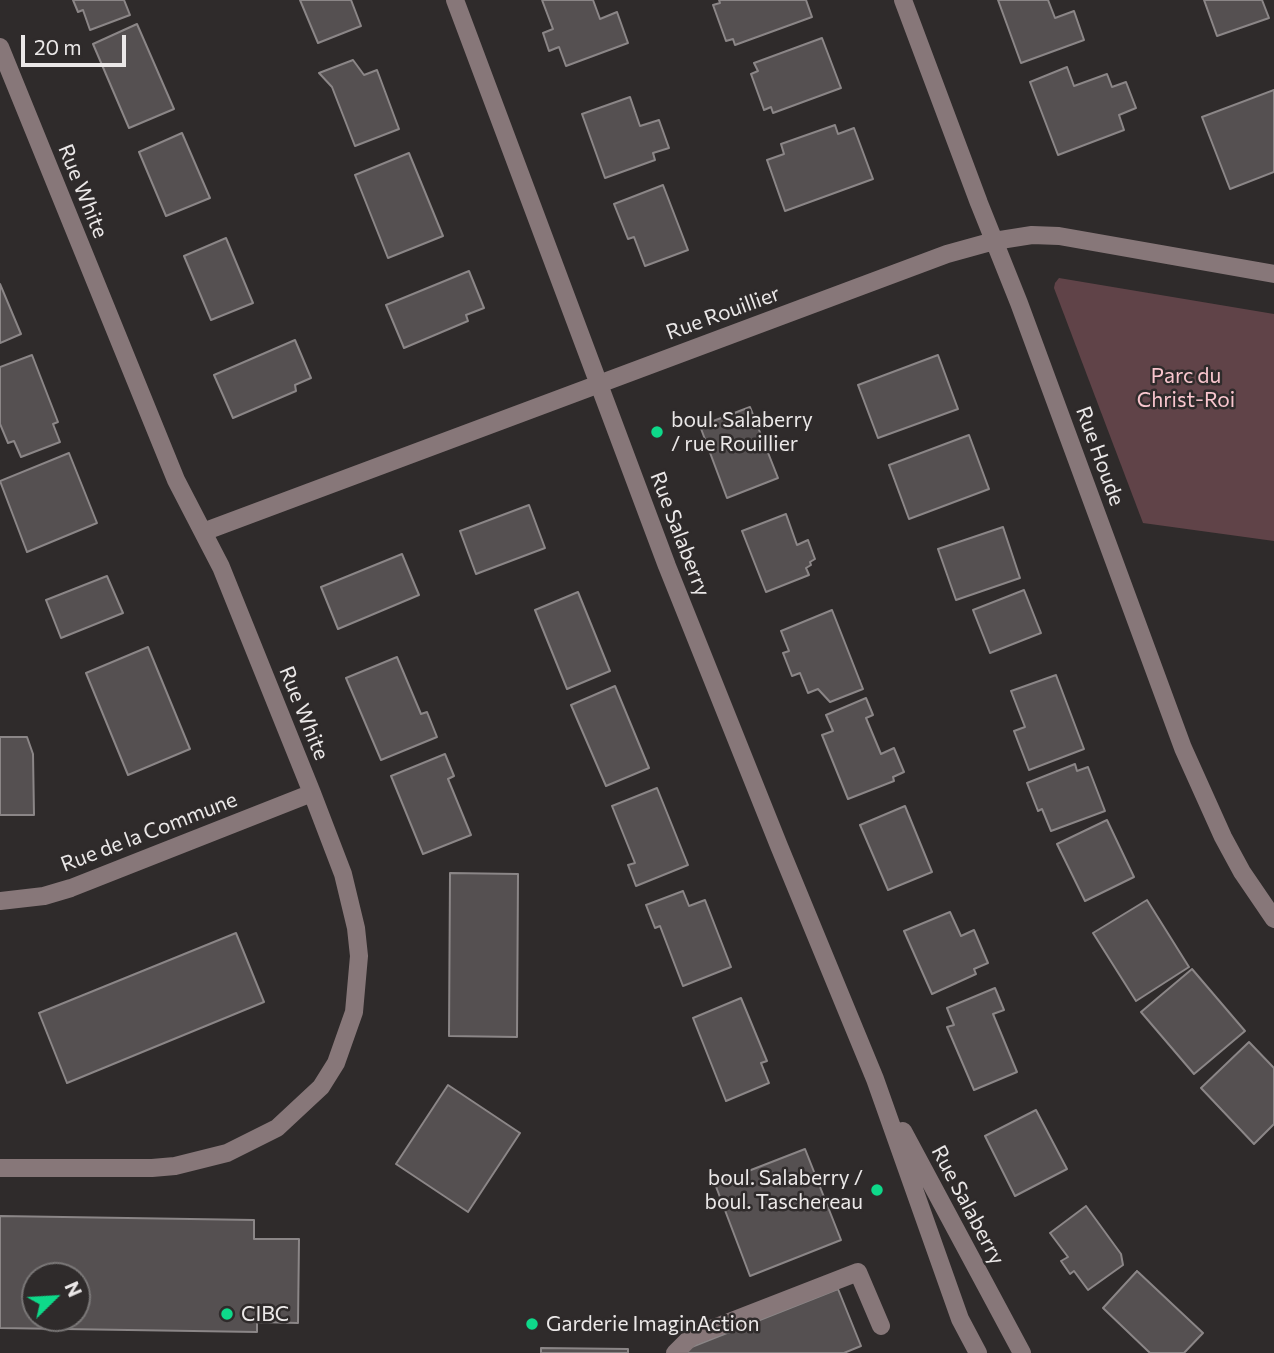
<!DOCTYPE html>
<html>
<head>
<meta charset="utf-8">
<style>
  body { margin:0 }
  #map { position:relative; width:1274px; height:1353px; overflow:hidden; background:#2f2b2b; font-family:Commissioner,sans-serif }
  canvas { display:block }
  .north { position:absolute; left:21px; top:1262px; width:70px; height:70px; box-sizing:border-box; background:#2f2b2b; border:2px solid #7a7777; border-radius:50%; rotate:66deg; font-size:19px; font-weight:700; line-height:28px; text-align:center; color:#ebe8e8 }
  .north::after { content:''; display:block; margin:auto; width:24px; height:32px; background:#0ed98a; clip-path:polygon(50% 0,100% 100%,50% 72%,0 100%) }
  .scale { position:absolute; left:21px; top:35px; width:105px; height:32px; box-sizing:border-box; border:4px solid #ebe8e8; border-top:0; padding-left:9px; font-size:21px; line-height:24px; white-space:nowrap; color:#ebe8e8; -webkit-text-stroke:5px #2f2b2b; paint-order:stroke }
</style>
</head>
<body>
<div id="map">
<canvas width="1274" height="1353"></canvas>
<div class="north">N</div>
<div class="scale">20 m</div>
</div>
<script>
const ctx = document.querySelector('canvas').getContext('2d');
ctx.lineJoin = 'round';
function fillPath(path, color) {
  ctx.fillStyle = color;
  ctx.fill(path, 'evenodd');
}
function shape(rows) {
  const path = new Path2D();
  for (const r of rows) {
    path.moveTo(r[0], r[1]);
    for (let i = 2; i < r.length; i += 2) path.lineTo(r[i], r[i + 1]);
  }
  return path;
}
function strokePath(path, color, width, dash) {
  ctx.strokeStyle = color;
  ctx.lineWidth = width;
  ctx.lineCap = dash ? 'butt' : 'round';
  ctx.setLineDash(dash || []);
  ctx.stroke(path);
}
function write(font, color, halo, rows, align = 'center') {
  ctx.font = font + ' Commissioner,sans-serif';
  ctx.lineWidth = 5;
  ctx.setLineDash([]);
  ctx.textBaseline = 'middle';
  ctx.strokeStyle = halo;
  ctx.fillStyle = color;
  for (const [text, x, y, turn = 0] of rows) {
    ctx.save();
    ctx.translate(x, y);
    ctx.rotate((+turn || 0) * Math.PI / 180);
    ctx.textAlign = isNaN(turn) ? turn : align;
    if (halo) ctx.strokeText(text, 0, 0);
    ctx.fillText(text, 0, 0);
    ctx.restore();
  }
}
fillPath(shape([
  [1059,278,1274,314,1274,541,1143,523,1054,288,1055,283]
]), '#604348');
const building = shape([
  [73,0,124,0,130,15,90,30,83,10,78,12,73,0],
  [300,0,351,0,361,26,318,43,300,0],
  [542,0,593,0,600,19,617,12,628,43,566,66,559,47,549,51,543,33,553,29,542,0],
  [719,0,806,0,812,17,735,45,733,39,726,41,713,5,720,3,719,0],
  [998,0,1048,0,1055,18,1074,11,1084,40,1021,63,998,0],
  [1204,0,1262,0,1269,18,1217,36,1204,0],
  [137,24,174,109,129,128,93,44,137,24],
  [822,38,841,88,773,113,771,107,764,110,751,74,758,71,754,63,822,38],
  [353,60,364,75,377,70,399,129,355,146,332,87,319,73,353,60],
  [1067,67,1074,86,1107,74,1112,87,1126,82,1136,108,1119,115,1124,130,1058,155,1030,82,1067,67],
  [1274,90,1274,172,1230,189,1202,117,1274,90],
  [630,97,640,126,659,120,669,148,653,153,655,160,605,178,582,114,630,97],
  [835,125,838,134,854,128,873,179,785,211,767,160,784,154,781,144,835,125],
  [182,133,210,198,166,216,139,152,182,133],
  [409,153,443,236,388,258,355,175,409,153],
  [663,185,688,250,645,266,634,237,628,239,614,204,663,185],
  [226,238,253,303,211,320,184,256,226,238],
  [469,271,484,308,466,315,468,321,404,348,386,305,469,271],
  [0,284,21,334,0,343,0,284],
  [295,340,311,378,295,385,296,391,233,418,214,375,295,340],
  [32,355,58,422,53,424,60,442,21,457,14,441,8,443,0,424,0,367,32,355],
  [938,355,958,409,878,438,858,385,938,355],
  [750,407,778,478,727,498,700,426,750,407],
  [969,435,989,489,909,519,889,465,969,435],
  [69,453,97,523,27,552,0,481,69,453],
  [529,505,545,548,476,574,460,531,529,505],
  [786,514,797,545,808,540,815,559,810,562,811,565,806,568,809,575,766,592,742,531,786,514],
  [1003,527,1020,578,956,600,938,549,1003,527],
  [402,554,419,595,338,629,321,587,402,554],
  [107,576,123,613,61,638,46,600,107,576],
  [1024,590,1041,633,990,653,973,610,1024,590],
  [578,592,610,671,567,689,535,610,578,592],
  [832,610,863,689,830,702,818,689,808,693,800,673,792,676,783,653,789,651,781,631,832,610],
  [148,647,190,749,128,775,86,673,148,647],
  [397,657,421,714,427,712,437,737,381,760,346,678,397,657],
  [1056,675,1084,749,1029,770,1014,731,1025,727,1011,691,1056,675],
  [615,686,649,768,606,786,571,705,615,686],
  [866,698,873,715,866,718,881,754,894,748,904,772,893,777,894,781,848,799,822,735,833,731,826,715,866,698],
  [0,737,27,737,33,754,34,815,0,815,0,737],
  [445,754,454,776,448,779,471,835,423,854,391,776,445,754],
  [1075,764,1077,771,1088,767,1105,811,1051,831,1042,809,1038,811,1027,783,1075,764],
  [657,788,688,865,636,886,628,865,635,863,612,806,657,788],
  [905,806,932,872,888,890,860,825,905,806],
  [1107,820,1134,877,1085,901,1057,844,1107,820],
  [450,873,518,874,517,1037,449,1036,450,873],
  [683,891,689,906,705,900,731,967,683,986,660,926,655,928,646,905,683,891],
  [1147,900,1189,967,1136,1001,1093,933,1147,900],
  [950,912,961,936,974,930,988,963,974,969,976,974,932,994,904,931,950,912],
  [236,933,264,1002,67,1083,39,1013,236,933],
  [1192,969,1245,1031,1194,1074,1141,1012,1192,969],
  [995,988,1004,1010,993,1014,1017,1072,974,1090,947,1027,954,1025,947,1008,995,988],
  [741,998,767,1061,761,1063,769,1083,726,1101,693,1018,741,998],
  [1249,1042,1274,1068,1274,1124,1254,1144,1201,1088,1249,1042],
  [448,1085,520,1133,468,1212,396,1164,448,1085],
  [1036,1110,1067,1169,1015,1196,985,1136,1036,1110],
  [805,1149,841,1240,750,1276,715,1184,805,1149],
  [1086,1206,1121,1254,1123,1265,1088,1290,1074,1271,1070,1274,1061,1261,1068,1257,1050,1233,1086,1206],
  [0,1216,254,1220,254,1239,299,1239,298,1323,257,1322,257,1332,0,1328,0,1216],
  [35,1276,77,1276,77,1318,35,1318,35,1276],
  [1137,1271,1203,1333,1184,1353,1150,1353,1103,1308,1137,1271],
  [838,1289,861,1346,844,1353,685,1353,684,1350,838,1289],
  [541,1348,628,1349,628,1353,541,1353,541,1348]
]);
fillPath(building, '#555051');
strokePath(building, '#8b8687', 2);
strokePath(shape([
  [455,0,667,566,779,846,875,1079,960,1319,978,1353],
  [903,0,979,203,1019,303,1183,748,1223,837,1242,872,1274,919],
  [0,47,176,480,221,567,312,793,343,874,356,928,359,956,354,1012,336,1063,321,1087,277,1128,227,1153,175,1166,152,1168,0,1168],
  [203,532,947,254,994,241,1032,235,1059,236,1274,274],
  [0,901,44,896,71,888,312,793],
  [903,1131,1022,1353],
  [675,1353,691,1337,858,1272,881,1326]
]), '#877779', 18);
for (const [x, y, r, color] of [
  [657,432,7,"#0ed98a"],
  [877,1190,7,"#0ed98a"],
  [227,1314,7,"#0ed98a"],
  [532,1324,7,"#0ed98a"]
]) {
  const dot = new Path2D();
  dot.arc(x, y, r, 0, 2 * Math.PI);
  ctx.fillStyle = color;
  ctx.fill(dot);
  strokePath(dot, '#2f2b2b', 2.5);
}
write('21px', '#ebe8e8', '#2f2b2b', [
  ["Rue White",83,191,68],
  ["Rue Rouillier",723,313,-20],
  ["Rue Houde",1100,456,70],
  ["Rue Salaberry",680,534,69],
  ["Rue White",304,713,68],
  ["Rue de la Commune",149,832,-21],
  ["Rue Salaberry",968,1205,62]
]);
write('21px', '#f9c6ce', '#2f2b2b', [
  ["Parc du",1186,376],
  ["Christ-Roi",1186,400]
]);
write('21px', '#ebe8e8', '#2f2b2b', [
  ["boul. Salaberry",671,420],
  ["/ rue Rouillier",671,444],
  ["boul. Salaberry /",863,1178,"right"],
  ["boul. Taschereau",863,1202,"right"],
  ["CIBC",241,1314],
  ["Garderie ImaginAction",546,1324]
], 'left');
</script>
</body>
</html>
